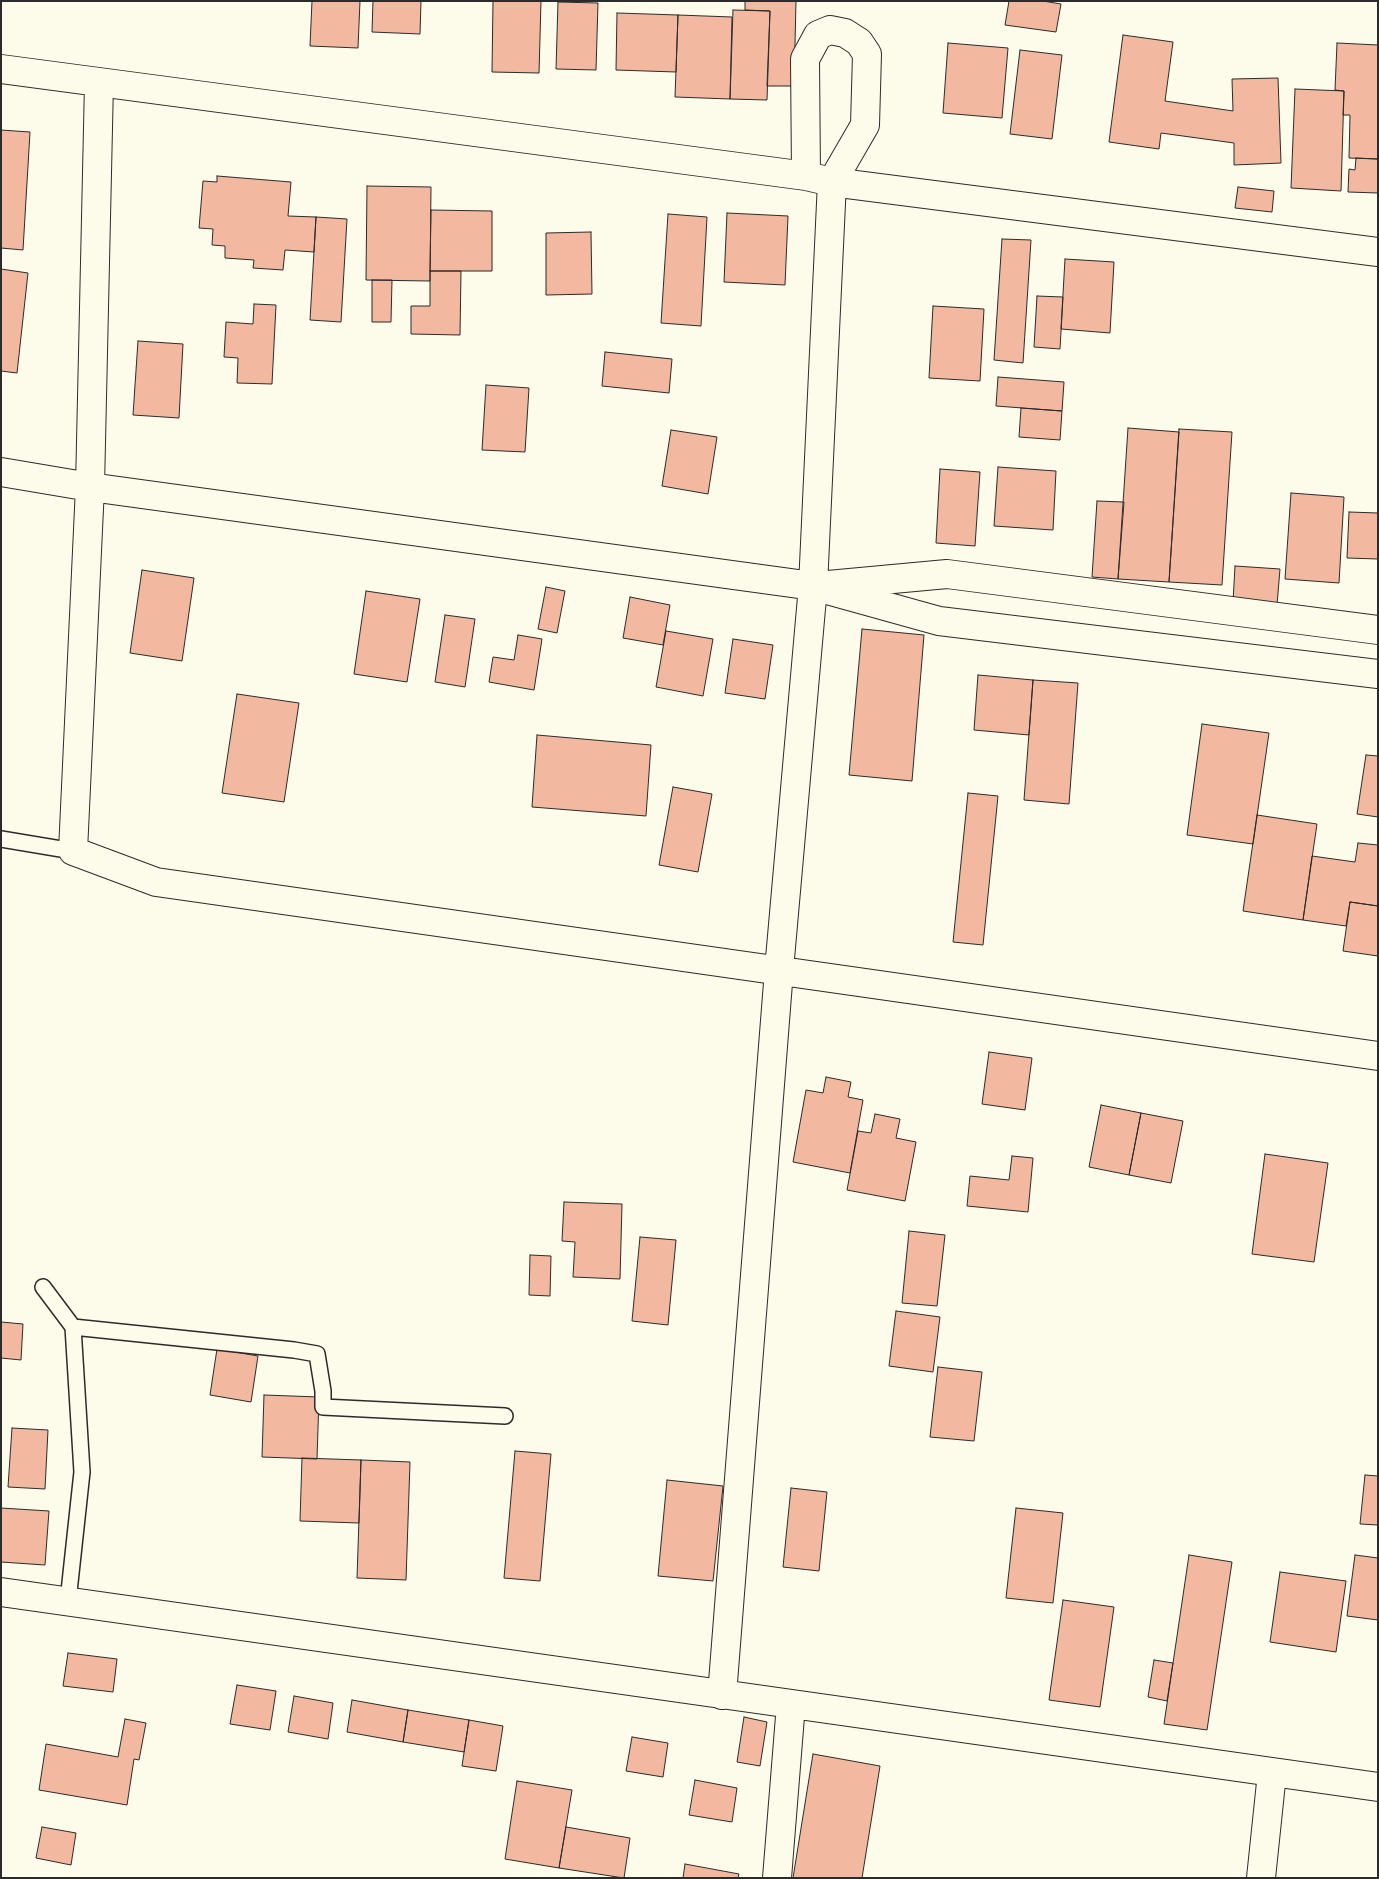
<!DOCTYPE html>
<html>
<head>
<meta charset="utf-8">
<style>
  body { margin:0 }
  #map { position:relative; width:1379px; height:1879px; overflow:hidden; background:#fdfbea; font-family:"Titillium Web",sans-serif }
  canvas { display:block }
  .frame { position:absolute; inset:0; border:2px solid #2b2b2b; pointer-events:none }
</style>
</head>
<body>
<div id="map">
<canvas width="1379" height="1879"></canvas>
<div class="frame"></div>
</div>
<script>
const ctx = document.querySelector('canvas').getContext('2d');
ctx.lineJoin = 'round';
function fillPath(path, color) {
  ctx.fillStyle = color;
  ctx.fill(path, 'evenodd');
}
function shape(rows) {
  const path = new Path2D();
  for (const r of rows) {
    path.moveTo(r[0], r[1]);
    for (let i = 2; i < r.length; i += 2) path.lineTo(r[i], r[i + 1]);
  }
  return path;
}
function strokePath(path, color, width, dash) {
  ctx.strokeStyle = color;
  ctx.lineWidth = width;
  ctx.lineCap = dash ? 'butt' : 'round';
  ctx.setLineDash(dash || []);
  ctx.stroke(path);
}
const building = shape([
  [312,1,360,1,358,48,310,46,312,1],
  [373,1,421,1,420,34,372,32,373,1],
  [493,1,541,1,539,73,492,72,493,1],
  [745,1,796,1,794,86,767,86,770,11,745,10,745,1],
  [1009,1,1043,1,1061,4,1056,32,1005,25,1009,1],
  [558,2,598,3,596,70,556,69,558,2],
  [733,10,770,11,767,100,730,99,733,10],
  [617,13,678,15,676,72,616,70,617,13],
  [678,15,732,17,730,99,675,97,678,15],
  [1123,35,1173,42,1165,101,1233,111,1232,79,1278,78,1281,163,1234,165,1234,143,1161,133,1159,149,1109,142,1123,35],
  [948,43,1008,48,1002,118,943,113,948,43],
  [1337,43,1378,45,1378,159,1349,158,1350,115,1343,115,1344,91,1335,90,1337,43],
  [1020,50,1062,55,1052,139,1010,134,1020,50],
  [1295,89,1344,91,1341,191,1291,188,1295,89],
  [1,130,30,132,23,250,1,248,1,130],
  [1356,158,1378,159,1378,193,1348,192,1349,169,1355,170,1356,158],
  [217,176,291,182,288,216,316,217,314,252,285,250,283,270,253,268,254,260,225,258,225,246,212,245,213,229,199,228,203,181,217,182,217,176],
  [367,186,431,187,430,281,366,280,367,186],
  [1238,187,1274,191,1272,212,1235,208,1238,187],
  [431,210,492,211,492,271,430,271,431,210],
  [727,213,788,216,785,285,724,282,727,213],
  [668,214,707,217,701,326,661,323,668,214],
  [316,217,347,219,341,322,310,320,316,217],
  [591,232,592,294,546,295,546,233,591,232],
  [1002,239,1031,240,1023,363,994,360,1002,239],
  [1065,259,1114,262,1110,333,1061,329,1065,259],
  [1,269,28,273,17,373,1,371,1,269],
  [430,271,461,271,460,335,411,334,411,306,430,306,430,271],
  [372,280,392,280,391,322,372,322,372,280],
  [1037,296,1063,297,1060,349,1034,347,1037,296],
  [254,304,276,305,272,384,237,383,238,358,224,357,226,322,253,324,254,304],
  [933,306,984,309,980,381,929,378,933,306],
  [138,341,183,344,179,418,133,415,138,341],
  [605,352,672,359,669,393,602,386,605,352],
  [998,377,1064,382,1062,411,996,406,998,377],
  [486,385,529,388,525,452,482,450,486,385],
  [1021,408,1062,411,1060,440,1019,437,1021,408],
  [1128,428,1179,432,1169,582,1118,579,1128,428],
  [1179,429,1232,432,1222,585,1169,582,1179,429],
  [671,430,717,437,708,494,662,486,671,430],
  [998,467,1056,471,1053,530,994,526,998,467],
  [940,469,980,472,975,546,936,543,940,469],
  [1291,493,1344,497,1339,583,1285,579,1291,493],
  [1097,501,1124,502,1118,579,1092,577,1097,501],
  [1349,512,1378,513,1378,559,1347,558,1349,512],
  [1235,566,1280,569,1277,605,1233,602,1235,566],
  [142,570,194,578,182,661,130,653,142,570],
  [546,587,565,591,557,633,538,629,546,587],
  [366,591,420,599,407,682,354,674,366,591],
  [630,597,670,605,663,645,623,638,630,597],
  [445,615,475,619,465,687,435,682,445,615],
  [862,629,924,635,912,781,849,775,862,629],
  [666,631,713,639,703,696,656,687,666,631],
  [518,635,542,639,534,690,489,682,493,657,514,660,518,635],
  [733,639,773,645,765,699,725,693,733,639],
  [978,675,1033,680,1029,735,974,730,978,675],
  [1033,680,1078,683,1069,804,1024,800,1033,680],
  [237,694,299,703,284,802,222,793,237,694],
  [1202,724,1269,733,1253,844,1187,835,1202,724],
  [537,735,651,745,646,816,532,807,537,735],
  [1366,755,1378,756,1378,817,1357,814,1366,755],
  [673,787,712,794,698,872,659,865,673,787],
  [968,793,998,796,983,945,953,942,968,793],
  [1257,815,1317,824,1303,920,1243,911,1257,815],
  [1358,843,1378,845,1378,906,1350,902,1346,926,1303,920,1312,856,1355,862,1358,843],
  [1350,902,1378,906,1378,956,1343,951,1350,902],
  [989,1052,1032,1058,1025,1110,982,1104,989,1052],
  [826,1077,851,1082,848,1097,863,1100,850,1173,793,1162,806,1090,823,1093,826,1077],
  [1101,1105,1141,1113,1129,1175,1089,1167,1101,1105],
  [1141,1113,1183,1121,1171,1183,1129,1175,1141,1113],
  [875,1114,900,1119,896,1138,916,1142,905,1201,847,1190,858,1131,871,1133,875,1114],
  [1265,1154,1328,1163,1314,1262,1252,1254,1265,1154],
  [1012,1156,1033,1158,1028,1212,967,1206,970,1176,1009,1180,1012,1156],
  [564,1202,622,1204,620,1279,573,1277,575,1242,562,1241,564,1202],
  [909,1231,945,1235,937,1306,902,1303,909,1231],
  [640,1237,676,1240,668,1325,632,1321,640,1237],
  [530,1255,551,1256,550,1296,529,1295,530,1255],
  [896,1311,940,1317,933,1372,889,1366,896,1311],
  [1,1322,23,1324,21,1360,1,1358,1,1322],
  [217,1349,258,1356,251,1402,210,1395,217,1349],
  [938,1367,982,1372,974,1441,930,1437,938,1367],
  [264,1395,319,1397,317,1459,262,1457,264,1395],
  [12,1428,48,1430,45,1489,8,1487,12,1428],
  [515,1451,551,1454,540,1581,504,1578,515,1451],
  [302,1458,361,1460,359,1523,300,1521,302,1458],
  [361,1460,410,1462,406,1580,357,1578,361,1460],
  [1365,1475,1378,1476,1378,1525,1360,1524,1365,1475],
  [667,1480,723,1486,713,1581,658,1576,667,1480],
  [791,1488,827,1492,819,1571,783,1567,791,1488],
  [1,1508,49,1511,45,1565,1,1562,1,1508],
  [1016,1508,1063,1513,1053,1603,1006,1598,1016,1508],
  [1189,1555,1232,1562,1207,1730,1164,1724,1189,1555],
  [1355,1555,1378,1558,1378,1620,1347,1616,1355,1555],
  [1280,1572,1346,1581,1336,1652,1270,1642,1280,1572],
  [1063,1600,1114,1607,1100,1707,1049,1700,1063,1600],
  [68,1653,117,1659,113,1692,63,1686,68,1653],
  [1154,1660,1173,1663,1167,1701,1148,1697,1154,1660],
  [237,1685,276,1691,270,1730,230,1724,237,1685],
  [294,1696,333,1703,328,1739,288,1732,294,1696],
  [352,1700,408,1710,403,1742,347,1732,352,1700],
  [408,1710,469,1720,464,1752,403,1742,408,1710],
  [744,1717,767,1722,760,1766,737,1762,744,1717],
  [125,1719,146,1723,139,1760,134,1759,127,1805,39,1790,46,1744,118,1757,125,1719],
  [469,1720,503,1726,496,1771,462,1766,469,1720],
  [632,1737,668,1743,663,1777,626,1771,632,1737],
  [813,1754,880,1766,862,1878,793,1878,813,1754],
  [695,1780,737,1788,732,1822,689,1815,695,1780],
  [517,1781,572,1790,559,1868,505,1859,517,1781],
  [42,1827,76,1833,71,1865,36,1858,42,1827],
  [566,1827,630,1838,624,1878,559,1868,566,1827],
  [685,1864,739,1874,738,1878,683,1878,685,1864]
]);
fillPath(building, '#f2b8a0');
strokePath(building, '#2b2b2b', 1);
const service = shape([
  [1,839,73,851],
  [43,1287,73,1327,82,1472,68,1601],
  [73,1327,294,1350,317,1354,323,1391,323,1407,505,1416]
]);
const minor = shape([
  [1,69,806,176,832,182,1378,252],
  [99,83,90,487,73,851,156,882,1378,1056],
  [1,472,90,487,813,586,939,621,1378,674],
  [828,585,947,574,1378,630],
  [1,1592,1378,1787],
  [722,1695,779,970,813,586,832,182,865,125,867,54,859,42,845,33,830,30,818,35,805,59,806,176],
  [777,1878,791,1704],
  [1261,1878,1272,1773]
]);
strokePath(service, '#2b2b2b', 18);
strokePath(minor, '#2b2b2b', 30);
strokePath(service, '#fdfbea', 15);
strokePath(minor, '#fdfbea', 28);
</script>
</body>
</html>
